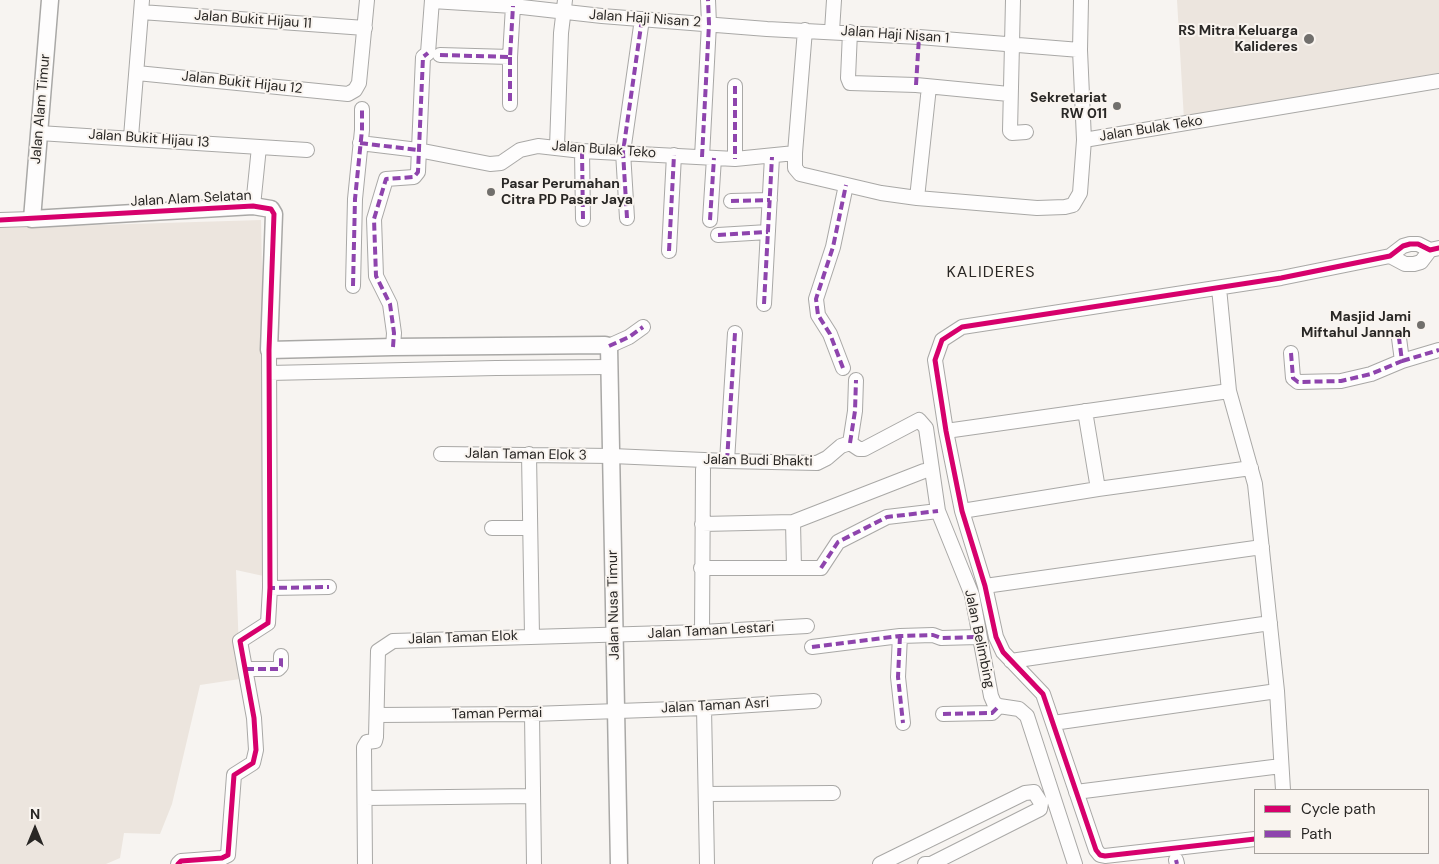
<!DOCTYPE html>
<html>
<head>
<meta charset="utf-8">
<style>
  body { margin:0 }
  #map { position:relative; width:1439px; height:864px; overflow:hidden; background:#f7f4f1; font-family:"DM Sans",sans-serif }
  canvas { display:block }
  .legend { position:absolute; left:1254px; top:789px; width:175px; height:65px; box-sizing:border-box; background:#f9f4ef; border:1px solid #a6a29e; margin:0; padding:6px 9px; list-style:none; font-size:15px; color:#292725 }
  .legend li { display:flex; align-items:center; gap:10px; height:25px }
  .legend b { width:25px; border:1px solid #a6a29e }
  .north { position:absolute; left:10px; top:804px; width:50px; height:50px; -webkit-text-stroke:4px #f9f4ef; paint-order:stroke; rotate:0deg; font-size:14px; font-weight:700; line-height:20px; text-align:center; color:#292725 }
  .north::after { content:''; display:block; margin:auto; width:18px; height:22px; background:#292725; clip-path:polygon(50% 0,100% 100%,50% 72%,0 100%) }
</style>
</head>
<body>
<div id="map">
<canvas width="1439" height="864"></canvas>
<ul class="legend">
<li><b style="height:6px;background:#d6006c"></b>Cycle path</li>
<li><b style="height:6px;background:#8e44ad"></b>Path</li>
</ul>
<div class="north">N</div>
</div>
<script>
const ctx = document.querySelector('canvas').getContext('2d');
ctx.lineJoin = 'round';
function fillPath(path, color) {
  ctx.fillStyle = color;
  ctx.fill(path, 'evenodd');
}
function shape(rows) {
  const path = new Path2D();
  for (const r of rows) {
    path.moveTo(r[0], r[1]);
    for (let i = 2; i < r.length; i += 2) path.lineTo(r[i], r[i + 1]);
  }
  return path;
}
function strokePath(path, color, width, dash) {
  ctx.strokeStyle = color;
  ctx.lineWidth = width;
  ctx.lineCap = dash ? 'butt' : 'round';
  ctx.setLineDash(dash || []);
  ctx.stroke(path);
}
function write(font, color, halo, rows, align = 'center') {
  ctx.font = font + ' "DM Sans",sans-serif';
  ctx.lineWidth = 4;
  ctx.setLineDash([]);
  ctx.textBaseline = 'middle';
  ctx.strokeStyle = halo;
  ctx.fillStyle = color;
  for (const [text, x, y, turn = 0] of rows) {
    ctx.save();
    ctx.translate(x, y);
    ctx.rotate((+turn || 0) * Math.PI / 180);
    ctx.textAlign = isNaN(turn) ? turn : align;
    if (halo) ctx.strokeText(text, 0, 0);
    ctx.fillText(text, 0, 0);
    ctx.restore();
  }
}
fillPath(shape([
  [1177,0,1439,0,1439,78,1184,120],
  [261,220,268,577,236,570,240,679,200,685,172,804,160,834,124,833,120,858,106,864,0,864,0,228]
]), '#ece5de');
const minor = shape([
  [1013,0,1010,131,1012,133,1026,132],
  [432,1,513,6,602,16,767,29,919,37,1080,50],
  [141,12,365,28],
  [832,31,834,0],
  [850,32,848,78,850,83,916,85,1009,94],
  [440,55,510,57,513,6],
  [510,57,510,104],
  [137,73,348,94,355,90,359,83,367,0],
  [735,86,735,159],
  [39,133,307,150],
  [131,137,142,0],
  [1084,140,1439,81],
  [360,143,418,150,490,164,501,163,520,150,538,146,582,151,735,159,795,153,795,168,800,174,881,193,917,198,1037,208,1065,207,1073,205,1080,193,1084,140,1080,50,1081,0],
  [557,147,561,33,565,0],
  [582,151,583,219],
  [795,153,805,30],
  [702,157,709,24,708,0],
  [917,198,929,87],
  [731,201,770,200],
  [253,206,259,147],
  [627,218,623,152,642,19],
  [0,220,32,219],
  [710,220,714,158],
  [718,235,768,232],
  [669,251,674,155],
  [1390,256,1405,264,1414,264,1421,262,1430,250],
  [353,286,355,199,362,130,362,109],
  [1219,288,1229,391,1255,484,1277,691,1283,790],
  [764,304,772,157],
  [609,346,629,337,643,327],
  [393,347,394,333,390,304,376,276,374,219,386,179,414,177,418,172,423,57,428,53,432,0],
  [1291,353,1293,378,1298,382,1341,381,1371,374,1402,361,1399,338],
  [1402,361,1439,350],
  [843,368,830,334,818,315,816,299,833,247,846,185],
  [269,373,496,368,610,367],
  [1085,411,1098,489],
  [946,431,1229,391],
  [850,443,855,411,856,380],
  [441,454,612,456,727,461,817,463,827,458,841,446,850,443,859,449,864,449,919,420,926,428,938,511,972,595,991,696,994,703,999,706,1019,709,1027,716,1075,864],
  [529,454,532,636],
  [727,461,735,333],
  [962,511,1098,489,1251,468],
  [793,522,794,568],
  [702,524,793,522,924,471],
  [492,528,530,528],
  [701,568,821,568,838,542,887,517,938,511],
  [985,586,1262,547],
  [270,588,329,587],
  [702,632,703,469],
  [900,636,898,677,903,723],
  [812,647,900,636,933,635,941,638,979,637],
  [1011,661,1270,623],
  [246,669,278,669,281,666,281,656],
  [704,708,707,864],
  [532,714,534,864],
  [943,714,992,713,999,706],
  [377,715,532,714,704,708,814,701],
  [1053,723,1277,691],
  [1076,792,1281,766],
  [706,794,833,793],
  [365,798,533,796],
  [1255,839,1105,856,1100,855,1096,850,1043,694,1003,652,996,637,985,586,962,511,946,431,935,360,942,340,962,327,1281,278,1390,256,1403,246,1410,244,1418,244,1430,250,1439,248],
  [1176,860,1177,864],
  [178,864,181,861,222,858,228,855,234,775,253,763,256,750,254,718,240,641,268,623,270,588,269,350],
  [365,864,364,747,367,742,375,741,376,737,378,651,393,641,702,632,807,626],
  [880,864,1025,793,1034,792,1041,803,1040,809,931,864,925,864]
]);
const tertiary = shape([
  [50,0,32,219,253,206,271,209,274,214,269,350,393,347,605,345,609,346,619,864]
]);
strokePath(minor, '#a9a8a6', 16);
strokePath(tertiary, '#a9a8a6', 19);
strokePath(minor, '#fefdfd', 14);
strokePath(tertiary, '#fefdfd', 16);
strokePath(shape([
  [440,55,510,57,513,6],
  [510,57,510,104],
  [916,85,919,37],
  [735,86,735,159],
  [360,143,418,150],
  [582,151,583,219],
  [702,157,709,24,708,0],
  [731,201,770,200],
  [627,218,623,152,642,19],
  [710,220,714,158],
  [718,235,768,232],
  [669,251,674,155],
  [353,286,355,199,362,130,362,109],
  [764,304,772,157],
  [609,346,629,337,643,327],
  [393,347,394,333,390,304,376,276,374,219,386,179,414,177,418,172,423,57,428,53],
  [1291,353,1293,378,1298,382,1341,381,1371,374,1402,361,1399,338],
  [1402,361,1439,350],
  [843,368,830,334,818,315,816,299,833,247,846,185],
  [850,443,855,411,856,380],
  [727,461,735,333],
  [821,568,838,542,887,517,938,511],
  [270,591,270,588,329,587],
  [900,636,898,677,903,723],
  [812,647,900,636,933,635,941,638,979,637],
  [246,669,278,669,281,666,281,656],
  [943,714,992,713,999,706],
  [1176,860,1177,864]
]), '#8e44ad', 4, [8, 4]);
strokePath(shape([
  [0,220,253,206,271,209,274,214,269,350,270,588,268,623,240,641,254,718,256,750,253,763,234,775,228,855,222,858,181,861,178,864],
  [1255,839,1105,856,1100,855,1096,850,1043,694,1003,652,996,637,985,586,962,511,946,431,935,360,942,340,962,327,1281,278,1390,256,1403,246,1410,244,1418,244,1430,250,1439,248]
]), '#d6006c', 5);
for (const [x, y, r, color] of [
  [1309,39,6,"#716f6c"],
  [1117,106,5,"#716f6c"],
  [491,192,5,"#716f6c"],
  [1421,325,5,"#716f6c"]
]) {
  const dot = new Path2D();
  dot.arc(x, y, r, 0, 2 * Math.PI);
  ctx.fillStyle = color;
  ctx.fill(dot);
  strokePath(dot, '#f9f4ef', 2);
}
write('14px', '#292725', '#f9f4ef', [
  ["Jalan Haji Nisan 2",645,19,4],
  ["Jalan Bukit Hijau 11",253,20,4],
  ["Jalan Haji Nisan 1",895,35,4],
  ["Jalan Bukit Hijau 12",242,83,6],
  ["Jalan Alam Timur",41,109,-85],
  ["Jalan Bulak Teko",1151,129,-9],
  ["Jalan Bukit Hijau 13",149,139,4],
  ["Jalan Bulak Teko",604,150,4],
  ["Jalan Alam Selatan",191,199,-3],
  ["Jalan Taman Elok 3",526,455,1],
  ["Jalan Budi Bhakti",758,461,1],
  ["Jalan Nusa Timur",614,605,-91],
  ["Jalan Taman Lestari",711,631,-3],
  ["Jalan Taman Elok",463,638,-2],
  ["Jalan Belimbing",979,639,78],
  ["Jalan Taman Asri",715,706,-3],
  ["Taman Permai",497,714,-1]
]);
write('bold 14px', '#292725', '#f9f4ef', [
  ["RS Mitra Keluarga",1298,31],
  ["Kalideres",1298,47],
  ["Sekretariat",1107,98],
  ["RW 011",1107,114],
  ["Pasar Perumahan",501,184,"left"],
  ["Citra PD Pasar Jaya",501,200,"left"],
  ["Masjid Jami",1411,317],
  ["Miftahul Jannah",1411,333]
], 'right');
ctx.letterSpacing = '1px';
write('16px', '#292725', '#f9f4ef', [
  ["KALIDERES",991,273]
]);
ctx.letterSpacing = '0px';
</script>
</body>
</html>
